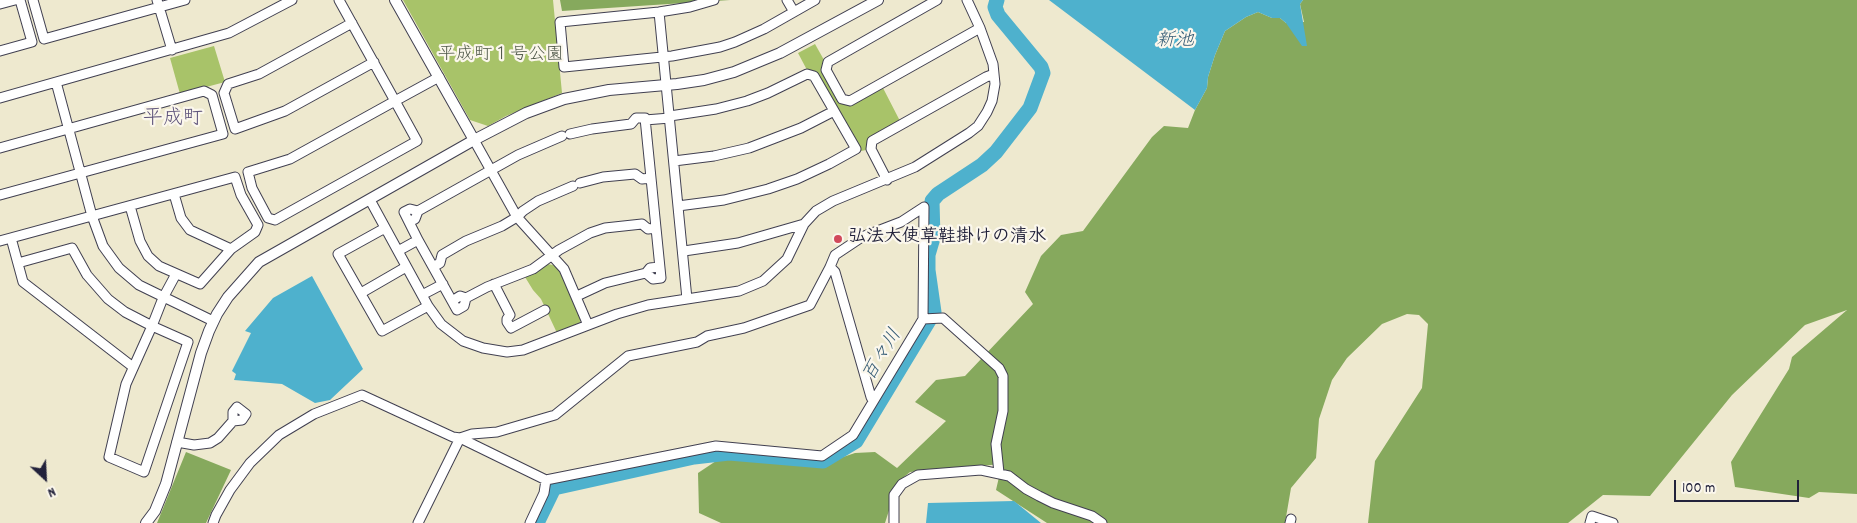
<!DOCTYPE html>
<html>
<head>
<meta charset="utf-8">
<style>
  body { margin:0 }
  #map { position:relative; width:1857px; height:523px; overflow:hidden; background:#eee9cf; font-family:Dekko,sans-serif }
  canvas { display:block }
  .north { position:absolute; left:20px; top:453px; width:50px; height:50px; -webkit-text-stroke:4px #fbf7ec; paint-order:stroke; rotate:155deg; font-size:14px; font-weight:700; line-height:20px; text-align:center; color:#22223b }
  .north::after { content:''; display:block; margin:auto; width:18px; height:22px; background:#22223b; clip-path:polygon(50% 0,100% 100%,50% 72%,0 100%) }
  .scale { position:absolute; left:1674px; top:480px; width:125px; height:22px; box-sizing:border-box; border:2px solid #22223b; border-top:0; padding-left:6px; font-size:15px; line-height:18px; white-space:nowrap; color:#22223b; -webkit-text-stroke:4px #fbf7ec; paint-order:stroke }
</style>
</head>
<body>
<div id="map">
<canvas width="1857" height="523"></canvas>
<div class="north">N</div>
<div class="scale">100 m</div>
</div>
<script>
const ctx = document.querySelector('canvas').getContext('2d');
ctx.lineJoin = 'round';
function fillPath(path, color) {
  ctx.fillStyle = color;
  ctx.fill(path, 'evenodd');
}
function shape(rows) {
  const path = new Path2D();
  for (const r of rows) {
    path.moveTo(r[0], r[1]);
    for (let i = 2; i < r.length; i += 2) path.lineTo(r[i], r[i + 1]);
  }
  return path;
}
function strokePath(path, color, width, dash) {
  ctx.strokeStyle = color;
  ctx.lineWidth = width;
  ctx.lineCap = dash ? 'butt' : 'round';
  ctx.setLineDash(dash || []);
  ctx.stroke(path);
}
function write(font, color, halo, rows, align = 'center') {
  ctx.font = font + ' Dekko,"Klee One",sans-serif';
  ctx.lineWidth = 4.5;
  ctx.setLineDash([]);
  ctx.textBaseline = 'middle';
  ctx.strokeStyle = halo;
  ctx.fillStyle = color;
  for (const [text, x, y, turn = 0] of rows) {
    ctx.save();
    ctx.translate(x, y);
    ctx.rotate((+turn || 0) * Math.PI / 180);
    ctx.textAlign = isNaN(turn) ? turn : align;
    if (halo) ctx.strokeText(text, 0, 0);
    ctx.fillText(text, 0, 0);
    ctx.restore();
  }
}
fillPath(shape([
  [403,0,553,0,562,93,506,116,488,126,470,120],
  [815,44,824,60,821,70,840,103,851,105,883,88,900,121,869,138,866,150,861,151,817,72,807,70,798,53],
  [214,46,225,82,180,94,170,58],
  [548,264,557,266,581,318,580,324,557,333,541,299,533,290,525,277]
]), '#a8c369');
fillPath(shape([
  [560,0,730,0,562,11],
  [1303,0,1857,0,1857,494,1819,492,1809,498,1735,487,1731,462,1789,369,1792,357,1847,310,1805,325,1732,395,1650,496,1603,495,1568,523,1368,523,1375,461,1422,388,1428,324,1419,315,1407,314,1382,324,1347,358,1332,380,1319,419,1316,458,1291,488,1285,523,1047,523,996,490,1002,464,910,472,898,482,885,523,721,523,699,513,698,473,722,457,749,449,822,464,855,453,875,452,897,468,946,421,915,402,936,380,965,376,1033,304,1025,292,1041,256,1061,235,1083,231,1152,137,1164,126,1188,128,1195,110,1207,88,1208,77,1215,55,1225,31,1246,17,1258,12,1272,18,1280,18,1286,23,1304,22,1300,4],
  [186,452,231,470,206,523,157,523]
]), '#86a95d');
fillPath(shape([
  [1049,0,1303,0,1300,4,1307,46,1302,46,1286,23,1280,18,1272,18,1258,12,1246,17,1225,31,1215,55,1208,77,1207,88,1195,110],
  [312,276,363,369,330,400,315,403,282,384,234,380,236,374,232,371,251,333,245,331,273,298],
  [1014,501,1041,523,926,523,928,503]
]), '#4eb1cd');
strokePath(shape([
  [537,523,554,488,694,457,729,453,823,461,856,441,934,312,928,270,928,255,933,238,932,201,938,194,982,165,996,152,1030,108,1043,73,1041,67,998,15,995,7,997,0]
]), '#4eb1cd', 15);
const minor = shape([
  [33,0,44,39,185,0],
  [157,0,172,50],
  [339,0,395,101,439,77],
  [714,0,690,7,659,12,560,22,564,67,672,56,720,47,735,42,764,29,815,0],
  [787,0,794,12],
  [937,0,828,62,826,70,842,99,850,101,980,28],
  [0,4,15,0],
  [659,12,687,299,739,291,763,281,787,259,804,224,816,211,833,201,915,167,969,133,978,126,987,112,992,101,995,84,993,64,980,28,967,0],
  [352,23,259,74,228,84,224,93,235,129,285,111,374,62],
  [0,51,32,42,20,0],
  [56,82,92,216,103,246,119,268,139,285,213,321],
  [0,98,229,33,292,0],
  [395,101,417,141,275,220,268,218,252,188,248,172,290,159,395,101],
  [670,116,716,109,747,101,768,93,807,74,814,76,856,149,829,164,797,179,768,189,724,200,678,206],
  [645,120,670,118],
  [570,134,592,129,631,124,636,118,645,118,661,278,653,279,646,273,650,268,659,267],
  [474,140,517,217,564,269,588,325],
  [0,148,204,91,212,95,223,134,0,195],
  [674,161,714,156,749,148,801,128,834,111],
  [887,180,871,149,872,141,986,77,994,74],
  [580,183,603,177,635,174,642,179,651,178],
  [174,194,181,218,190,230,231,249],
  [370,200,428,306,441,324,463,341,483,348,507,352,523,350,617,314,648,305,687,299],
  [418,211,518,155,562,136],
  [409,222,415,219,418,211,410,209,404,212,418,240,457,310,464,306,466,298,460,296,452,301],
  [385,228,338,254,382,331,428,306],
  [11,238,23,282,133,367],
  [0,241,235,177,241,195,258,225,255,232,231,249,200,284,159,266,148,256,140,241,130,206],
  [398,251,418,240],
  [684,251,738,243,804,224],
  [18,263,72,248,87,275,108,299,125,312,152,326,188,342,144,472,109,457,126,384,152,326,163,298,176,274],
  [433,267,440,263,442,255,466,241,502,226,517,217,523,211,538,201,573,186],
  [830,267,835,272,871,397,873,401],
  [494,284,510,315,507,319,507,322,511,328,545,310],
  [361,293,406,267],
  [422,295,443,284],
  [577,296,605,283,646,273],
  [466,298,487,287,533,269,559,250,590,233,605,228,642,224,648,229,656,228],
  [923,319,943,318,999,368,1003,376,1003,411,996,444,999,473],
  [177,442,194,445,210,443,218,438,233,421,233,412,237,407,246,414,242,420,233,421],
  [213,523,216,515,230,490,250,463,279,435,314,414,362,395,453,437,460,438,546,480,716,446,822,456,853,435,923,319,924,207],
  [418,523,460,438,472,434,497,432,555,415,628,356,697,342,707,336,744,328,810,305,830,267,835,255,862,237,901,222,924,207],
  [530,523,544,493,546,480],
  [894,523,894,495,902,484,918,475,981,470,1009,476,1026,489,1039,496,1053,503,1092,516,1102,523],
  [1290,523,1291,519],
  [1590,523,1592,516,1613,523]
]);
const tertiary = shape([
  [395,0,474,140],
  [146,523,155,511,166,484,201,353,209,331,217,314,228,297,259,262,474,140,526,113,564,99,609,90,677,84,704,80,734,72,780,53,878,0]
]);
strokePath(minor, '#414051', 11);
strokePath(tertiary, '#414051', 12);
strokePath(minor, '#fff', 9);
strokePath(tertiary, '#fff', 10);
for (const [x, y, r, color] of [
  [838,239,5,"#d1495b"]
]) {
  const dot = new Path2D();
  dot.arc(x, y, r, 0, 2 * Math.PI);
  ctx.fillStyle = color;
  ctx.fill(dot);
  strokePath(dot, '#fbf7ec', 2);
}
write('18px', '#515a4b', '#fbf7ec', [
  ["平成町１号公園",501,57]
]);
write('bold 18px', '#22223b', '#fbf7ec', [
  ["弘法大使草鞋掛けの清水",848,239]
], 'left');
write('italic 19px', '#345b75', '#fbf7ec', [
  ["新池",1175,42],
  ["百々川",884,356,-59]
]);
write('20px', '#5d527a', '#fbf7ec', [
  ["平成町",173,120]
]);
</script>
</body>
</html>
